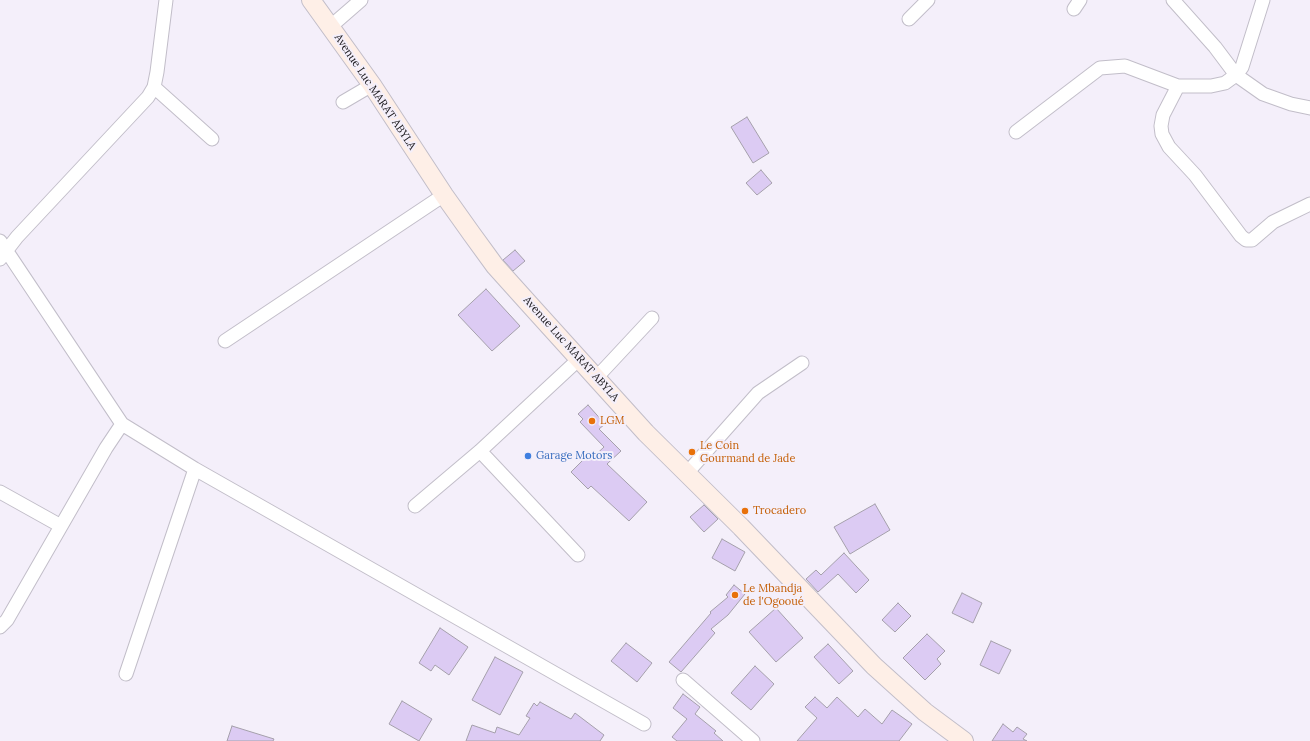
<!DOCTYPE html>
<html>
<head>
<meta charset="utf-8">
<style>
  body { margin:0 }
  canvas { display:block; background:#f4effa }
</style>
</head>
<body>
<canvas width="1310" height="741"></canvas>
<script>
const ctx = document.querySelector('canvas').getContext('2d');
ctx.lineJoin = 'round';
function fillPath(path, color) {
  ctx.fillStyle = color;
  ctx.fill(path, 'evenodd');
}
function shape(rows) {
  const path = new Path2D();
  for (const r of rows) {
    path.moveTo(r[0], r[1]);
    for (let i = 2; i < r.length; i += 2) path.lineTo(r[i], r[i + 1]);
  }
  return path;
}
function strokePath(path, color, width, dash) {
  ctx.strokeStyle = color;
  ctx.lineWidth = width;
  ctx.lineCap = dash ? 'butt' : 'round';
  ctx.setLineDash(dash || []);
  ctx.stroke(path);
}
function write(font, color, halo, rows, align = 'center') {
  ctx.font = font + ' Lora,serif';
  ctx.lineWidth = 4;
  ctx.setLineDash([]);
  ctx.textBaseline = 'middle';
  ctx.strokeStyle = halo;
  ctx.fillStyle = color;
  for (const [text, x, y, turn = 0] of rows) {
    ctx.save();
    ctx.translate(x, y);
    ctx.rotate((+turn || 0) * Math.PI / 180);
    ctx.textAlign = isNaN(turn) ? turn : align;
    if (halo) ctx.strokeText(text, 0, 0);
    ctx.fillText(text, 0, 0);
    ctx.restore();
  }
}
const building = shape([
  [747,117,769,153,753,163,731,127,747,117],
  [761,170,772,183,757,195,746,183,761,170],
  [515,250,525,261,513,271,503,260,515,250],
  [486,289,520,326,492,351,458,315,486,289],
  [588,405,605,424,599,429,621,451,607,464,647,502,629,521,591,486,588,489,571,472,586,457,590,460,604,447,580,422,583,419,578,414,588,405],
  [875,504,890,530,850,554,834,527,875,504],
  [704,505,718,519,704,532,690,517,704,505],
  [722,539,745,552,735,571,712,558,722,539],
  [844,553,869,580,856,593,838,574,818,592,806,579,816,570,821,575,844,553],
  [734,585,745,594,728,615,711,629,715,633,681,672,669,662,711,613,710,612,728,597,726,595,734,585],
  [962,593,982,603,973,623,952,613,962,593],
  [898,603,911,616,895,632,882,620,898,603],
  [776,608,803,638,776,662,749,632,776,608],
  [440,628,468,647,449,675,435,665,431,671,419,663,440,628],
  [927,634,945,651,937,659,941,664,925,680,903,658,927,634],
  [991,641,1011,650,999,674,980,665,991,641],
  [626,643,652,663,637,682,611,661,626,643],
  [828,644,853,671,839,684,814,657,828,644],
  [495,657,523,672,500,715,472,700,495,657],
  [755,666,774,684,751,710,731,693,755,666],
  [683,694,700,707,695,714,716,731,714,733,723,741,677,741,672,737,687,719,673,708,683,694],
  [815,697,827,708,837,697,858,717,865,709,882,724,892,710,912,724,899,741,797,741,817,718,805,707,815,697],
  [402,701,432,719,419,741,389,724,402,701],
  [540,702,571,719,575,713,604,735,600,741,466,741,472,725,495,733,497,727,519,735,530,718,526,716,534,703,537,706,540,702],
  [1003,724,1013,732,1017,727,1027,734,1023,739,1027,741,992,741,1003,724],
  [232,726,274,739,273,741,227,741,232,726]
]);
fillPath(building, '#dccbf3');
strokePath(building, '#a5a0ab', 1);
const street = shape([
  [1173,0,1215,47,1236,75,1263,94,1291,104,1310,108],
  [1074,9,1080,0],
  [909,19,928,0],
  [330,27,361,0],
  [1178,86,1163,115,1161,126,1162,134,1169,147,1195,175,1241,236,1246,240,1252,240,1273,222,1310,204],
  [154,87,212,139],
  [343,102,372,85],
  [1016,132,1100,68,1125,66,1178,86,1211,86,1225,83,1236,75,1242,67,1263,0],
  [0,241,122,424,195,469,644,724],
  [0,259,17,237,148,97,154,87,157,72,166,0],
  [225,341,444,195],
  [597,377,652,318],
  [480,451,578,555],
  [687,473,758,393,802,363],
  [0,492,61,526],
  [415,506,480,451,579,359],
  [0,627,7,620,106,448,122,424],
  [126,674,195,469],
  [683,680,753,741]
]);
const secondary = shape([
  [311,0,372,85,444,195,471,233,495,266,531,306,646,433,741,527,874,666,925,712,964,741]
]);
strokePath(street, '#c2bec9', 15);
strokePath(secondary, '#c2bec9', 20);
strokePath(street, '#fff', 13);
strokePath(secondary, '#feefe7', 18);
for (const [x, y, r, color] of [
  [592,421,4,"#e8710a"],
  [692,452,4,"#e8710a"],
  [528,456,4,"#3f7fe0"],
  [745,511,4,"#e8710a"],
  [735,595,4,"#e8710a"]
]) {
  const dot = new Path2D();
  dot.arc(x, y, r, 0, 2 * Math.PI);
  ctx.fillStyle = color;
  ctx.fill(dot);
  strokePath(dot, '#f4effa', 1.5);
}
write('11px', '#151317', '#f4effa', [
  ["Avenue Luc MARAT ABYLA",375,92,56],
  ["Avenue Luc MARAT ABYLA",571,349,48]
]);
write('11px', '#c56008', '#f4effa', [
  ["LGM",600,421],
  ["Le Coin",700,446],
  ["Gourmand de Jade",700,459],
  ["Trocadero",753,511],
  ["Le Mbandja",743,589],
  ["de l'Ogooué",743,602]
], 'left');
write('11px', '#366cbe', '#f4effa', [
  ["Garage Motors",536,456]
], 'left');
</script>
</body>
</html>
